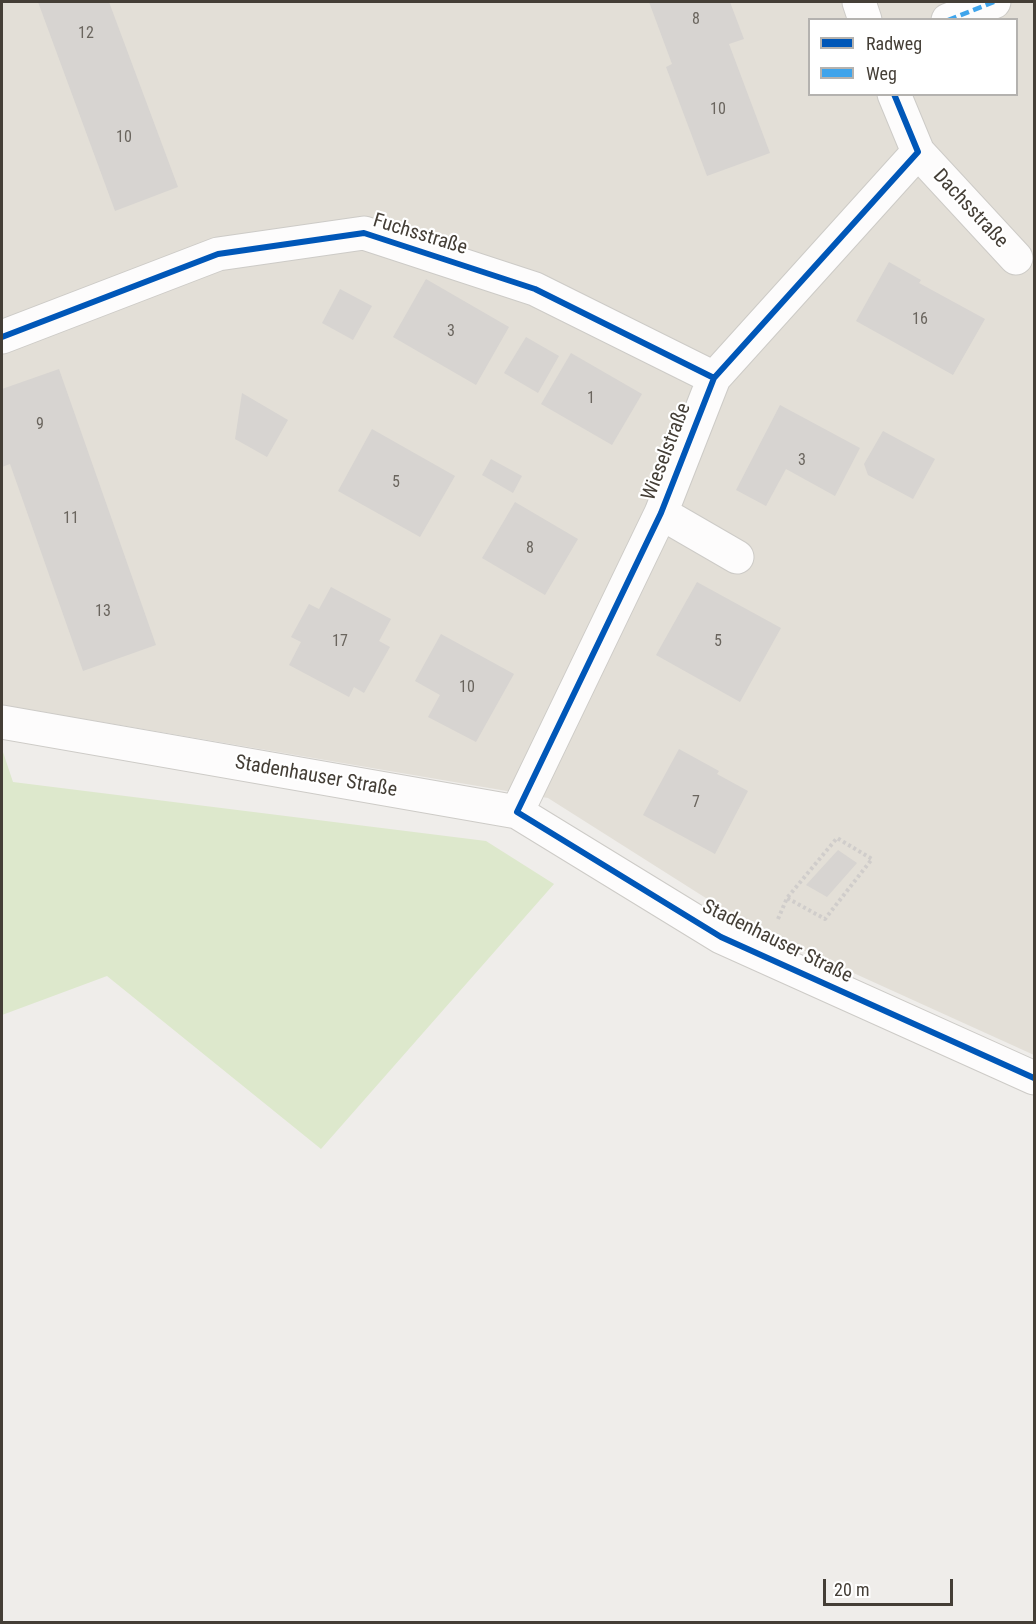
<!DOCTYPE html>
<html>
<head>
<meta charset="utf-8">
<style>
  body { margin:0 }
  #map { position:relative; width:1036px; height:1624px; overflow:hidden; background:#efedea; font-family:"Roboto Condensed",sans-serif }
  canvas { display:block }
  .frame { position:absolute; inset:0; border:3px solid #443e36; pointer-events:none }
  .legend { position:absolute; left:808px; top:18px; width:210px; height:78px; box-sizing:border-box; background:#fff; border:2px solid #b4b2af; margin:0; padding:8px 10px; list-style:none; font-size:18px; color:#443e36 }
  .legend li { display:flex; align-items:center; gap:12px; height:30px }
  .legend b { width:30px; border:2px solid #b4b2af }
  .scale { position:absolute; left:823px; top:1579px; width:130px; height:27px; box-sizing:border-box; border:3px solid #443e36; border-top:0; padding-left:8px; font-size:18px; line-height:21px; white-space:nowrap; color:#443e36; -webkit-text-stroke:4px #fff; paint-order:stroke }
</style>
</head>
<body>
<div id="map">
<canvas width="1036" height="1624"></canvas>
<div class="frame"></div>
<ul class="legend">
<li><b style="height:8px;background:#0057b8"></b>Radweg</li>
<li><b style="height:8px;background:#3fa4eb"></b>Weg</li>
</ul>
<div class="scale">20 m</div>
</div>
<script>
const ctx = document.querySelector('canvas').getContext('2d');
ctx.lineJoin = 'round';
function fillPath(path, color) {
  ctx.fillStyle = color;
  ctx.fill(path, 'evenodd');
}
function shape(rows) {
  const path = new Path2D();
  for (const r of rows) {
    path.moveTo(r[0], r[1]);
    for (let i = 2; i < r.length; i += 2) path.lineTo(r[i], r[i + 1]);
  }
  return path;
}
function strokePath(path, color, width, dash) {
  ctx.strokeStyle = color;
  ctx.lineWidth = width;
  ctx.lineCap = dash ? 'butt' : 'round';
  ctx.setLineDash(dash || []);
  ctx.stroke(path);
}
function write(font, color, halo, rows, align = 'center') {
  ctx.font = font + ' "Roboto Condensed",sans-serif';
  ctx.lineWidth = 4.5;
  ctx.setLineDash([]);
  ctx.textBaseline = 'middle';
  ctx.strokeStyle = halo;
  ctx.fillStyle = color;
  for (const [text, x, y, turn = 0] of rows) {
    ctx.save();
    ctx.translate(x, y);
    ctx.rotate((+turn || 0) * Math.PI / 180);
    ctx.textAlign = isNaN(turn) ? turn : align;
    if (halo) ctx.strokeText(text, 0, 0);
    ctx.fillText(text, 0, 0);
    ctx.restore();
  }
}
fillPath(shape([
  [2,2,1034,2,1034,1055,750,926,548,798,2,705],
  [810,20,1016,20,1016,94,810,94]
]), '#e3dfd7');
fillPath(shape([
  [2,749,13,782,486,841,554,884,321,1149,107,976,2,1015]
]), '#dde8cc');
fillPath(shape([
  [38,2,109,2,178,187,115,211],
  [649,2,730,2,744,39,729,44,770,153,707,176,666,67,672,64],
  [889,262,921,280,919,283,985,319,953,375,856,321],
  [426,279,509,327,476,385,393,337],
  [340,289,372,306,353,340,322,323],
  [526,337,559,356,538,393,504,373],
  [571,353,642,394,612,445,541,404],
  [59,369,156,645,83,671,10,464,2,467,2,389],
  [242,393,288,420,267,457,235,439],
  [780,405,860,448,835,496,786,469,766,506,736,490],
  [372,429,455,476,420,537,338,491],
  [883,431,935,459,913,499,868,475,864,464],
  [491,459,522,476,513,493,482,475],
  [515,502,578,539,545,595,482,558],
  [697,582,781,628,740,702,656,655],
  [331,587,391,619,379,641,390,647,364,693,354,687,349,697,289,665,301,642,291,637,309,604,319,609],
  [441,634,514,674,476,742,428,717,440,695,415,681],
  [679,749,719,771,717,774,748,791,715,854,643,815],
  [838,850,857,863,827,897,806,885]
]), '#d7d4d1');
const minor = shape([
  [859,2,865,20],
  [948,20,994,2],
  [894,94,918,152,1016,258],
  [2,337,218,254,364,233,535,289,714,378],
  [661,513,737,557],
  [2,722,517,812,721,937,1034,1078],
  [517,812,661,513,714,378,918,152]
]);
strokePath(minor, '#cdcbc7', 35);
strokePath(shape([
  [778,919,787,898,837,838,872,859,825,919,787,898]
]), '#d0cdcb', 4, [3, 3]);
strokePath(minor, '#fdfcfc', 33);
strokePath(shape([
  [948,20,994,2]
]), '#3fa4eb', 4.5, [9, 4.5]);
strokePath(shape([
  [894,94,918,152,714,378,661,513,517,812,721,937,1034,1078],
  [2,337,218,254,364,233,535,289,714,378]
]), '#0057b8', 6);
write('16px', '#6a655e', null, [
  ["8",696,20],
  ["12",86,34],
  ["10",718,110],
  ["10",124,138],
  ["16",920,320],
  ["3",451,332],
  ["1",591,399],
  ["9",40,425],
  ["3",802,461],
  ["5",396,483],
  ["11",71,519],
  ["8",530,549],
  ["13",103,612],
  ["17",340,642],
  ["5",718,642],
  ["10",467,688],
  ["7",696,803]
]);
write('20px', '#443e36', '#fff', [
  ["Dachsstraße",970,209,47],
  ["Fuchsstraße",420,235,17],
  ["Wieselstraße",667,452,-69],
  ["Stadenhauser Straße",316,777,10],
  ["Stadenhauser Straße",777,942,26]
]);
</script>
</body>
</html>
